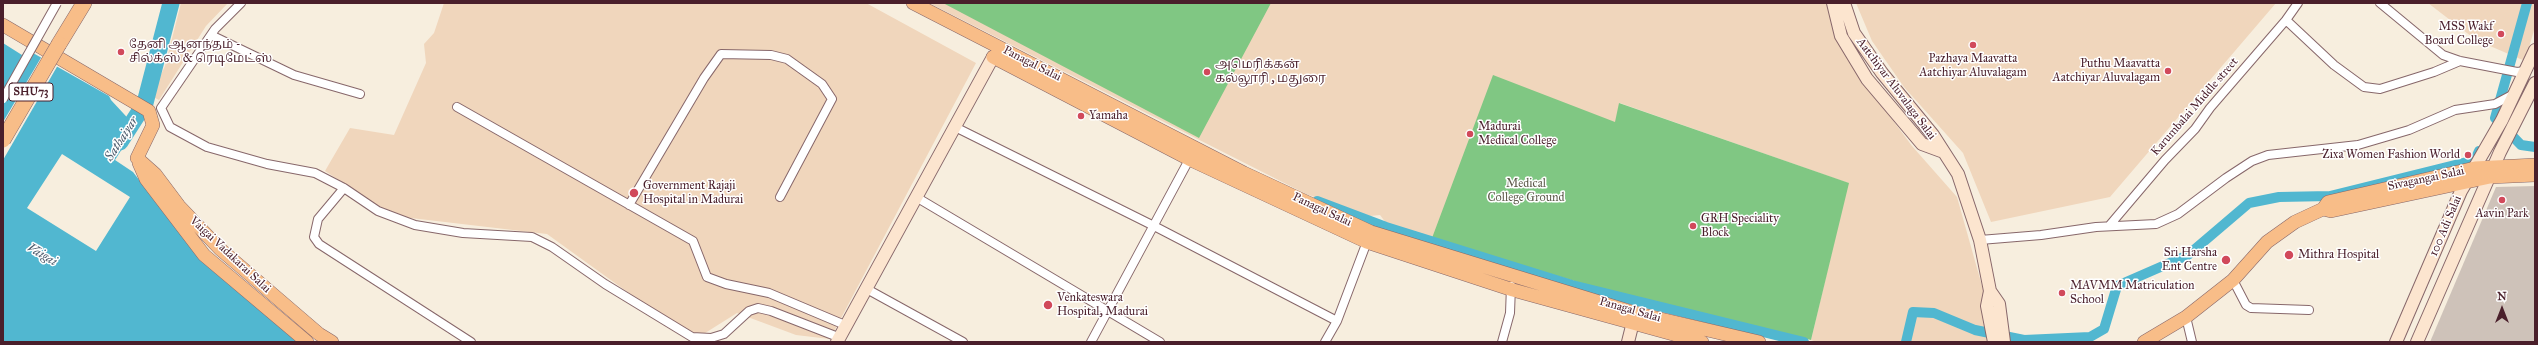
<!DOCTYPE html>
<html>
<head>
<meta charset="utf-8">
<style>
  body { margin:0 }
  #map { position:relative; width:2538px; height:345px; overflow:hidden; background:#f7eede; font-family:"IM FELL Great Primer",serif }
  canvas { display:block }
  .frame { position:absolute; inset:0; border:4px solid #4a1f2b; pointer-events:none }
  .north { position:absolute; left:2482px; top:289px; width:40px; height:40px; -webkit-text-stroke:3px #fff; paint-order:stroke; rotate:0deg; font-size:11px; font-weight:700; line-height:16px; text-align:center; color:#4a1f2b }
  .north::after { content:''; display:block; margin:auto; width:14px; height:18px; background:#4a1f2b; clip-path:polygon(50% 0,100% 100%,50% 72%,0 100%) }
</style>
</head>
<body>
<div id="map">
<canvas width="2538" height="345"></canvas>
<div class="frame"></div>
<div class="north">N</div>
</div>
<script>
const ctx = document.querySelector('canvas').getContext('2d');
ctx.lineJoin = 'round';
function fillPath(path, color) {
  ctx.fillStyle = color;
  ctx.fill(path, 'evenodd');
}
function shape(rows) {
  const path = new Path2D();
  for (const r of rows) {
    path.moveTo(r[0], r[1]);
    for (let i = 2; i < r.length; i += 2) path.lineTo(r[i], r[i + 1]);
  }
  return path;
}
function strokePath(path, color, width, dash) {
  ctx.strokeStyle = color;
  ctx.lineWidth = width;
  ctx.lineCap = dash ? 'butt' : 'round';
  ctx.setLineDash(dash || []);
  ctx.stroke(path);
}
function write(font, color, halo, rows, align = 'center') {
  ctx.font = font + ' "IM FELL Great Primer","Noto Serif Tamil",serif';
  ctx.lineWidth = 3;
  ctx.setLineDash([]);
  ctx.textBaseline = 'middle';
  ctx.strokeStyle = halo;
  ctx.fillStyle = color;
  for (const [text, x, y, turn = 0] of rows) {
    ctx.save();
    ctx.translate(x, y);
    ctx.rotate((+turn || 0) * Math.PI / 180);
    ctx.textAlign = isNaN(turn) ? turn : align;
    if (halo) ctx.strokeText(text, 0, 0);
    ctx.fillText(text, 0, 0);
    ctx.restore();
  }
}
fillPath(shape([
  [181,3,228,3,206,26,159,100,151,96,165,66],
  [444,3,866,3,976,63,830,339,796,335,737,313,694,340,547,234,394,216,325,171,350,128,394,135,426,63,424,44,434,33],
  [929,3,1827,3,1835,38,1851,64,1912,146,1957,197,1984,293,1991,342,1817,342,1811,340,1848,183,1620,103,1581,283,1432,238,1386,223,1380,215,1370,216,1306,194],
  [1856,3,2276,3,2110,197,1991,222,1963,153,1904,87,1872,41],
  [2428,3,2535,3,2535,27,2525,61,2476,40]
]), '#f0d6bc');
fillPath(shape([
  [2535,186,2535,342,2430,342,2496,187]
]), '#cec2b9');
fillPath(shape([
  [943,3,1271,3,1199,138],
  [1493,75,1615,122,1619,103,1849,183,1811,340,1581,283,1432,238]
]), '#80c783');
fillPath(shape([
  [3,43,22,55,26,49,109,96,111,100,136,127,115,160,133,172,200,259,297,342,3,342],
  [62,154,130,197,96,251,27,208]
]), '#51b7d0');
fillPath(shape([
  [42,56,58,65,3,160,3,122]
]), '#f7eede');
strokePath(shape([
  [2527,3,2495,118,2521,145,2535,147],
  [1317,201,1386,227,1572,285,1804,342],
  [1906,342,1913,312,1934,313,1975,330,2024,340,2090,337,2104,329,2117,286,2188,255,2249,203,2279,197,2330,196,2475,160,2479,151]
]), '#51b7d0', 10);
strokePath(shape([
  [120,142,145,103,171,3]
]), '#51b7d0', 17);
const street = shape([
  [241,3,215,29,161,108,170,127,207,147,267,164,315,173,344,188,378,211,415,225,463,233,532,237,552,247,605,284,692,337,711,338,724,334,749,311,758,308,771,311,838,337],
  [2380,3,2443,55,2460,61,2517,72,2525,71],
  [2286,20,2334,65,2364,87,2380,89,2434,72,2460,61],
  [211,35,294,75,360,94],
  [457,107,693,241,707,277,726,284,769,293,845,325],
  [955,127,1154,226,1337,321],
  [344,188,318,219,314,237,319,244,471,342],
  [916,197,1160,342],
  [629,205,704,78,721,54,771,55,787,59,822,84,832,99,780,197],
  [2109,226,2165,160,2195,129,2210,108,2286,20,2298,3],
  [1980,240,2041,235,2096,227,2156,224,2178,214,2226,178,2252,161,2268,155,2358,145,2409,130,2455,110,2495,104,2512,95],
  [2233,280,2246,305,2251,308,2309,310],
  [865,288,963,342],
  [2186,317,2192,342],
  [1091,342,1191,156],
  [1325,342,1337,321,1368,239],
  [1502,342,1510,313,1511,286]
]);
const secondary = shape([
  [1833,3,1841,36,1867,79,1922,144,1941,151],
  [1844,3,1854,33,1882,73,1933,135,1958,174,1980,240,1990,291,1987,306,1994,342],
  [1990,291,1999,304,2004,342],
  [837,342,993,57],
  [1628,342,1635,314],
  [2396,342,2461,191,2502,120,2535,50],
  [2417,342,2500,152,2535,83]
]);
const primary = shape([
  [913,3,1244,173,1371,232,1635,313,1759,342],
  [3,25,149,111,153,125,137,158],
  [993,57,1189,159,1367,242,1513,290,1702,342],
  [137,158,155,174,179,206,220,249,319,334,332,342],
  [139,163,146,179,204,255,307,342],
  [2323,209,2331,211,2490,177,2535,175],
  [2144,342,2186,317,2233,280,2267,242,2295,222,2323,209,2328,202,2475,168,2535,165]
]);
const highway = shape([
  [59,44,84,3]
]);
strokePath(street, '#87676a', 10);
strokePath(secondary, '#87676a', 14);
strokePath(primary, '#87676a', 14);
strokePath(highway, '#87676a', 16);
strokePath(street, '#fff', 8);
strokePath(secondary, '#fce5cf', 12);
strokePath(primary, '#f8bd88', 13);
strokePath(highway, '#f8bd88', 15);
const streetBridge = shape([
  [3,99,57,3]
]);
const highwayBridge = shape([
  [3,140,59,44]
]);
strokePath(streetBridge, '#87676a', 10, []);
strokePath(highwayBridge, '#87676a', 16, []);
strokePath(streetBridge, '#fff', 8);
strokePath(highwayBridge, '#f8bd88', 15);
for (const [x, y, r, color] of [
  [2501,34,4,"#d1495b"],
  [1973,45,4,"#d1495b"],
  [121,52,4,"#d1495b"],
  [2168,71,4,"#d1495b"],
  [1207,72,4,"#d1495b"],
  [1081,116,4,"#d1495b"],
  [1470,134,4,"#d1495b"],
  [2468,155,4,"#d1495b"],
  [634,193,5,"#d1495b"],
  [2502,200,4,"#d1495b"],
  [1693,226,4,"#d1495b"],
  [2289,255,5,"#d1495b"],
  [2226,260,5,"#d1495b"],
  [2062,293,4,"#d1495b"],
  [1048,305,5,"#d1495b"]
]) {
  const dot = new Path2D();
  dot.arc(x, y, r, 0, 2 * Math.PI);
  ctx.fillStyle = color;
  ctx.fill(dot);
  strokePath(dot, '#fff', 1.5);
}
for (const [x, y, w] of [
  [31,92,44]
]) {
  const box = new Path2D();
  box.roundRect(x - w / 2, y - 9, w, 18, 3);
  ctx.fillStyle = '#fff';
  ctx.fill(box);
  strokePath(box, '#4a1f2b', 1);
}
write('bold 11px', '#4a1f2b', null, [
  ["SHU73",31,92]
]);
write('12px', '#4a1f2b', '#fff', [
  ["MSS Wakf",2493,27,"right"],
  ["Board College",2493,41,"right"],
  ["தேனி ஆனந்தம் -",129,45],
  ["சில்க்ஸ் & ரெடிமேட்ஸ்",129,59],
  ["Pazhaya Maavatta",1973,59,"center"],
  ["Aatchiyar Aluvalagam",1973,73,"center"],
  ["Puthu Maavatta",2160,64,"right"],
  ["Aatchiyar Aluvalagam",2160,78,"right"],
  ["அமெரிக்கன்",1215,65],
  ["கல்லூரி , மதுரை",1215,79],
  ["Yamaha",1089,116],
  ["Madurai",1478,127],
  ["Medical College",1478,141],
  ["Zixa Women Fashion World",2460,155,"right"],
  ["Government Rajaji",643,186],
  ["Hospital in Madurai",643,200],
  ["Aavin Park",2502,214,"center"],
  ["GRH Speciality",1701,219],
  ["Block",1701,233],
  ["Sri Harsha",2217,253,"right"],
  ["Ent Centre",2217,267,"right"],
  ["Mithra Hospital",2298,255],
  ["MAVMM Matriculation",2070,286],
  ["School",2070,300],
  ["Venkateswara",1057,298],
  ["Hospital, Madurai",1057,312]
], 'left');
write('12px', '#4a1f2b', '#fff', [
  ["Panagal Salai",1032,64,27],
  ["Aatchiyar Aluvalaga Salai",1896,89,53],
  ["Karumbalai Middle street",2195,107,-49],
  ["Sivagangai Salai",2426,179,-12],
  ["Panagal Salai",1322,210,25],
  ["100 Adi Salai",2446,226,-67],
  ["Vaigai Vadakarai Salai",230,255,43],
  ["Panagal Salai",1630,310,16]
]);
write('12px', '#5d5a4a', '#fff', [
  ["Medical",1526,184],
  ["College Ground",1526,198]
]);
write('italic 13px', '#4d5c6d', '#fff', [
  ["Sathaiyar",122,139,-57],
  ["Vaigai",42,255,30]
]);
</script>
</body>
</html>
